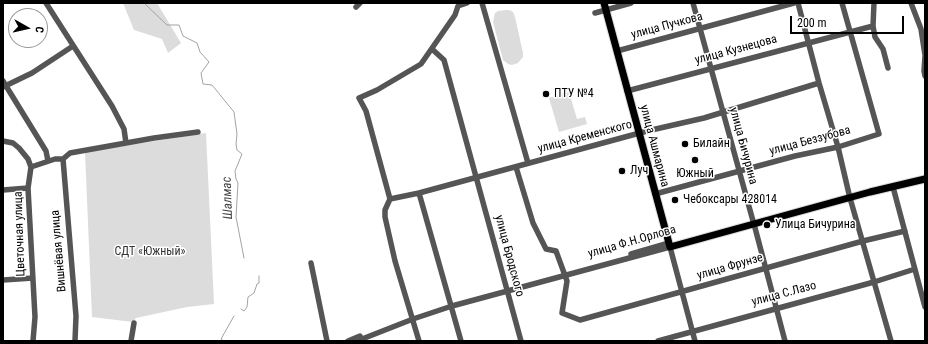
<!DOCTYPE html>
<html>
<head>
<meta charset="utf-8">
<style>
  body { margin:0 }
  #map { position:relative; width:928px; height:344px; overflow:hidden; background:#fff; font-family:"Roboto Condensed",sans-serif }
  canvas { display:block }
  .frame { position:absolute; inset:0; border:4px solid #000; pointer-events:none }
  .north { position:absolute; left:8px; top:8px; width:40px; height:40px; box-sizing:border-box; background:#fff; border:1px solid #999; border-radius:50%; rotate:98deg; font-size:11px; font-weight:700; line-height:16px; text-align:center; color:#000 }
  .north::after { content:''; display:block; margin:auto; width:14px; height:18px; background:#000; clip-path:polygon(50% 0,100% 100%,50% 72%,0 100%) }
  .scale { position:absolute; left:790px; top:16px; width:114px; height:18px; box-sizing:border-box; border:2px solid #000; border-top:0; padding-left:5px; font-size:12px; line-height:14px; white-space:nowrap; color:#000; -webkit-text-stroke:3px #fff; paint-order:stroke }
</style>
</head>
<body>
<div id="map">
<canvas width="928" height="344"></canvas>
<div class="frame"></div>
<div class="north">С</div>
<div class="scale">200 m</div>
</div>
<script>
const ctx = document.querySelector('canvas').getContext('2d');
ctx.lineJoin = 'round';
function fillPath(path, color) {
  ctx.fillStyle = color;
  ctx.fill(path, 'evenodd');
}
function shape(rows) {
  const path = new Path2D();
  for (const r of rows) {
    path.moveTo(r[0], r[1]);
    for (let i = 2; i < r.length; i += 2) path.lineTo(r[i], r[i + 1]);
  }
  return path;
}
function strokePath(path, color, width, dash) {
  ctx.strokeStyle = color;
  ctx.lineWidth = width;
  ctx.lineCap = dash ? 'butt' : 'round';
  ctx.setLineDash(dash || []);
  ctx.stroke(path);
}
function write(font, color, halo, rows, align = 'center') {
  ctx.font = font + ' "Roboto Condensed",sans-serif';
  ctx.lineWidth = 3;
  ctx.setLineDash([]);
  ctx.textBaseline = 'middle';
  ctx.strokeStyle = halo;
  ctx.fillStyle = color;
  for (const [text, x, y, turn = 0] of rows) {
    ctx.save();
    ctx.translate(x, y);
    ctx.rotate((+turn || 0) * Math.PI / 180);
    ctx.textAlign = isNaN(turn) ? turn : align;
    if (halo) ctx.strokeText(text, 0, 0);
    ctx.fillText(text, 0, 0);
    ctx.restore();
  }
}
fillPath(shape([
  [123,3,157,3,181,43,168,53,162,39,134,30],
  [506,10,509,10,513,12,515,17,523,53,523,57,518,63,512,65,508,64,503,60,493,22,495,13,498,11],
  [569,92,577,119,585,117,587,124,559,132,549,98],
  [206,133,214,304,187,307,136,318,133,322,92,317,85,152]
]), '#dcdcdc');
strokePath(shape([
  [144,3,167,25,179,25,183,36,197,43,200,52,209,62,201,73,203,84,212,85,234,112,237,134,236,144,237,150,242,154,235,171,236,179,238,183,236,217,244,258],
  [241,309,244,311,247,307,248,297,254,293,257,284,259,283,259,276],
  [224,341,221,339,234,316]
]), '#a3a3a3', 1);
const major = shape([
  [604,3,670,247,870,192,925,179]
]);
strokePath(major, '#dbdbdb', 9);
strokePath(shape([
  [46,3,112,106,124,129,126,143],
  [482,3,528,163],
  [693,3,753,221],
  [798,3,819,83,838,147,849,194],
  [874,3,873,26,875,37,883,49,888,68],
  [911,3,921,29,925,55],
  [356,7,360,3],
  [595,13,631,3],
  [432,49,444,60,521,341],
  [617,51,794,3],
  [925,56,924,71,925,76],
  [3,81,46,151,48,161],
  [3,87,32,73,73,46],
  [627,91,873,26],
  [3,141,13,143,19,148,28,159,31,167,28,188,35,317,33,341],
  [63,159,76,316,75,341],
  [31,167,55,159,63,159,70,153,154,138,198,132],
  [516,167,533,223,546,249,556,251,567,281,562,313,580,320,863,241,905,231],
  [893,187,925,307],
  [3,190,28,188],
  [419,193,461,341],
  [655,194,795,156,838,147,879,134,842,3],
  [850,198,891,341],
  [390,199,419,193,647,131,704,118,819,83],
  [390,199,366,111,359,98,377,90,421,64,455,15,458,6,467,3],
  [390,199,385,210,385,217,395,261,419,341],
  [754,224,785,341],
  [631,254,669,243],
  [311,263,327,341],
  [3,280,33,278],
  [131,341,134,323],
  [348,341,360,336],
  [357,341,413,319,452,306,670,247,695,341],
  [658,341,874,282,915,269]
]), '#555', 5.5);
strokePath(major, '#000', 7);
for (const [x, y, r, color] of [
  [546,94,4,"#000"],
  [685,144,4,"#000"],
  [695,160,4,"#000"],
  [622,171,4,"#000"],
  [675,200,4,"#000"],
  [767,225,4,"#000"]
]) {
  const dot = new Path2D();
  dot.arc(x, y, r, 0, 2 * Math.PI);
  ctx.fillStyle = color;
  ctx.fill(dot);
  strokePath(dot, '#fff', 1.5);
}
write('12px', '#000', '#fff', [
  ["улица Пучкова",667,26,-15],
  ["улица Кузнецова",736,50,-15],
  ["улица Кременского",585,137,-15],
  ["улица Беззубова",810,141,-15],
  ["улица Ашмарина",654,146,75],
  ["улица Бичурина",743,146,75],
  ["Цветочная улица",20,234,-92],
  ["улица Ф.Н.Орлова",632,242,-16],
  ["Вишнёвая улица",59,251,-95],
  ["улица Бродского",509,256,75],
  ["улица Фрунзе",730,267,-16],
  ["улица С.Лазо",784,294,-15]
]);
write('12px', '#000', '#fff', [
  ["ПТУ №4",554,94],
  ["Билайн",693,144],
  ["Луч",630,171],
  ["Южный",695,174,"center"],
  ["Чебоксары 428014",683,200],
  ["Улица Бичурина",775,225]
], 'left');
write('12px', '#333', '#fff', [
  ["СДТ «Южный»",150,252]
]);
write('italic 13px', '#444', '#fff', [
  ["Шалмас",228,198,-92]
]);
</script>
</body>
</html>
